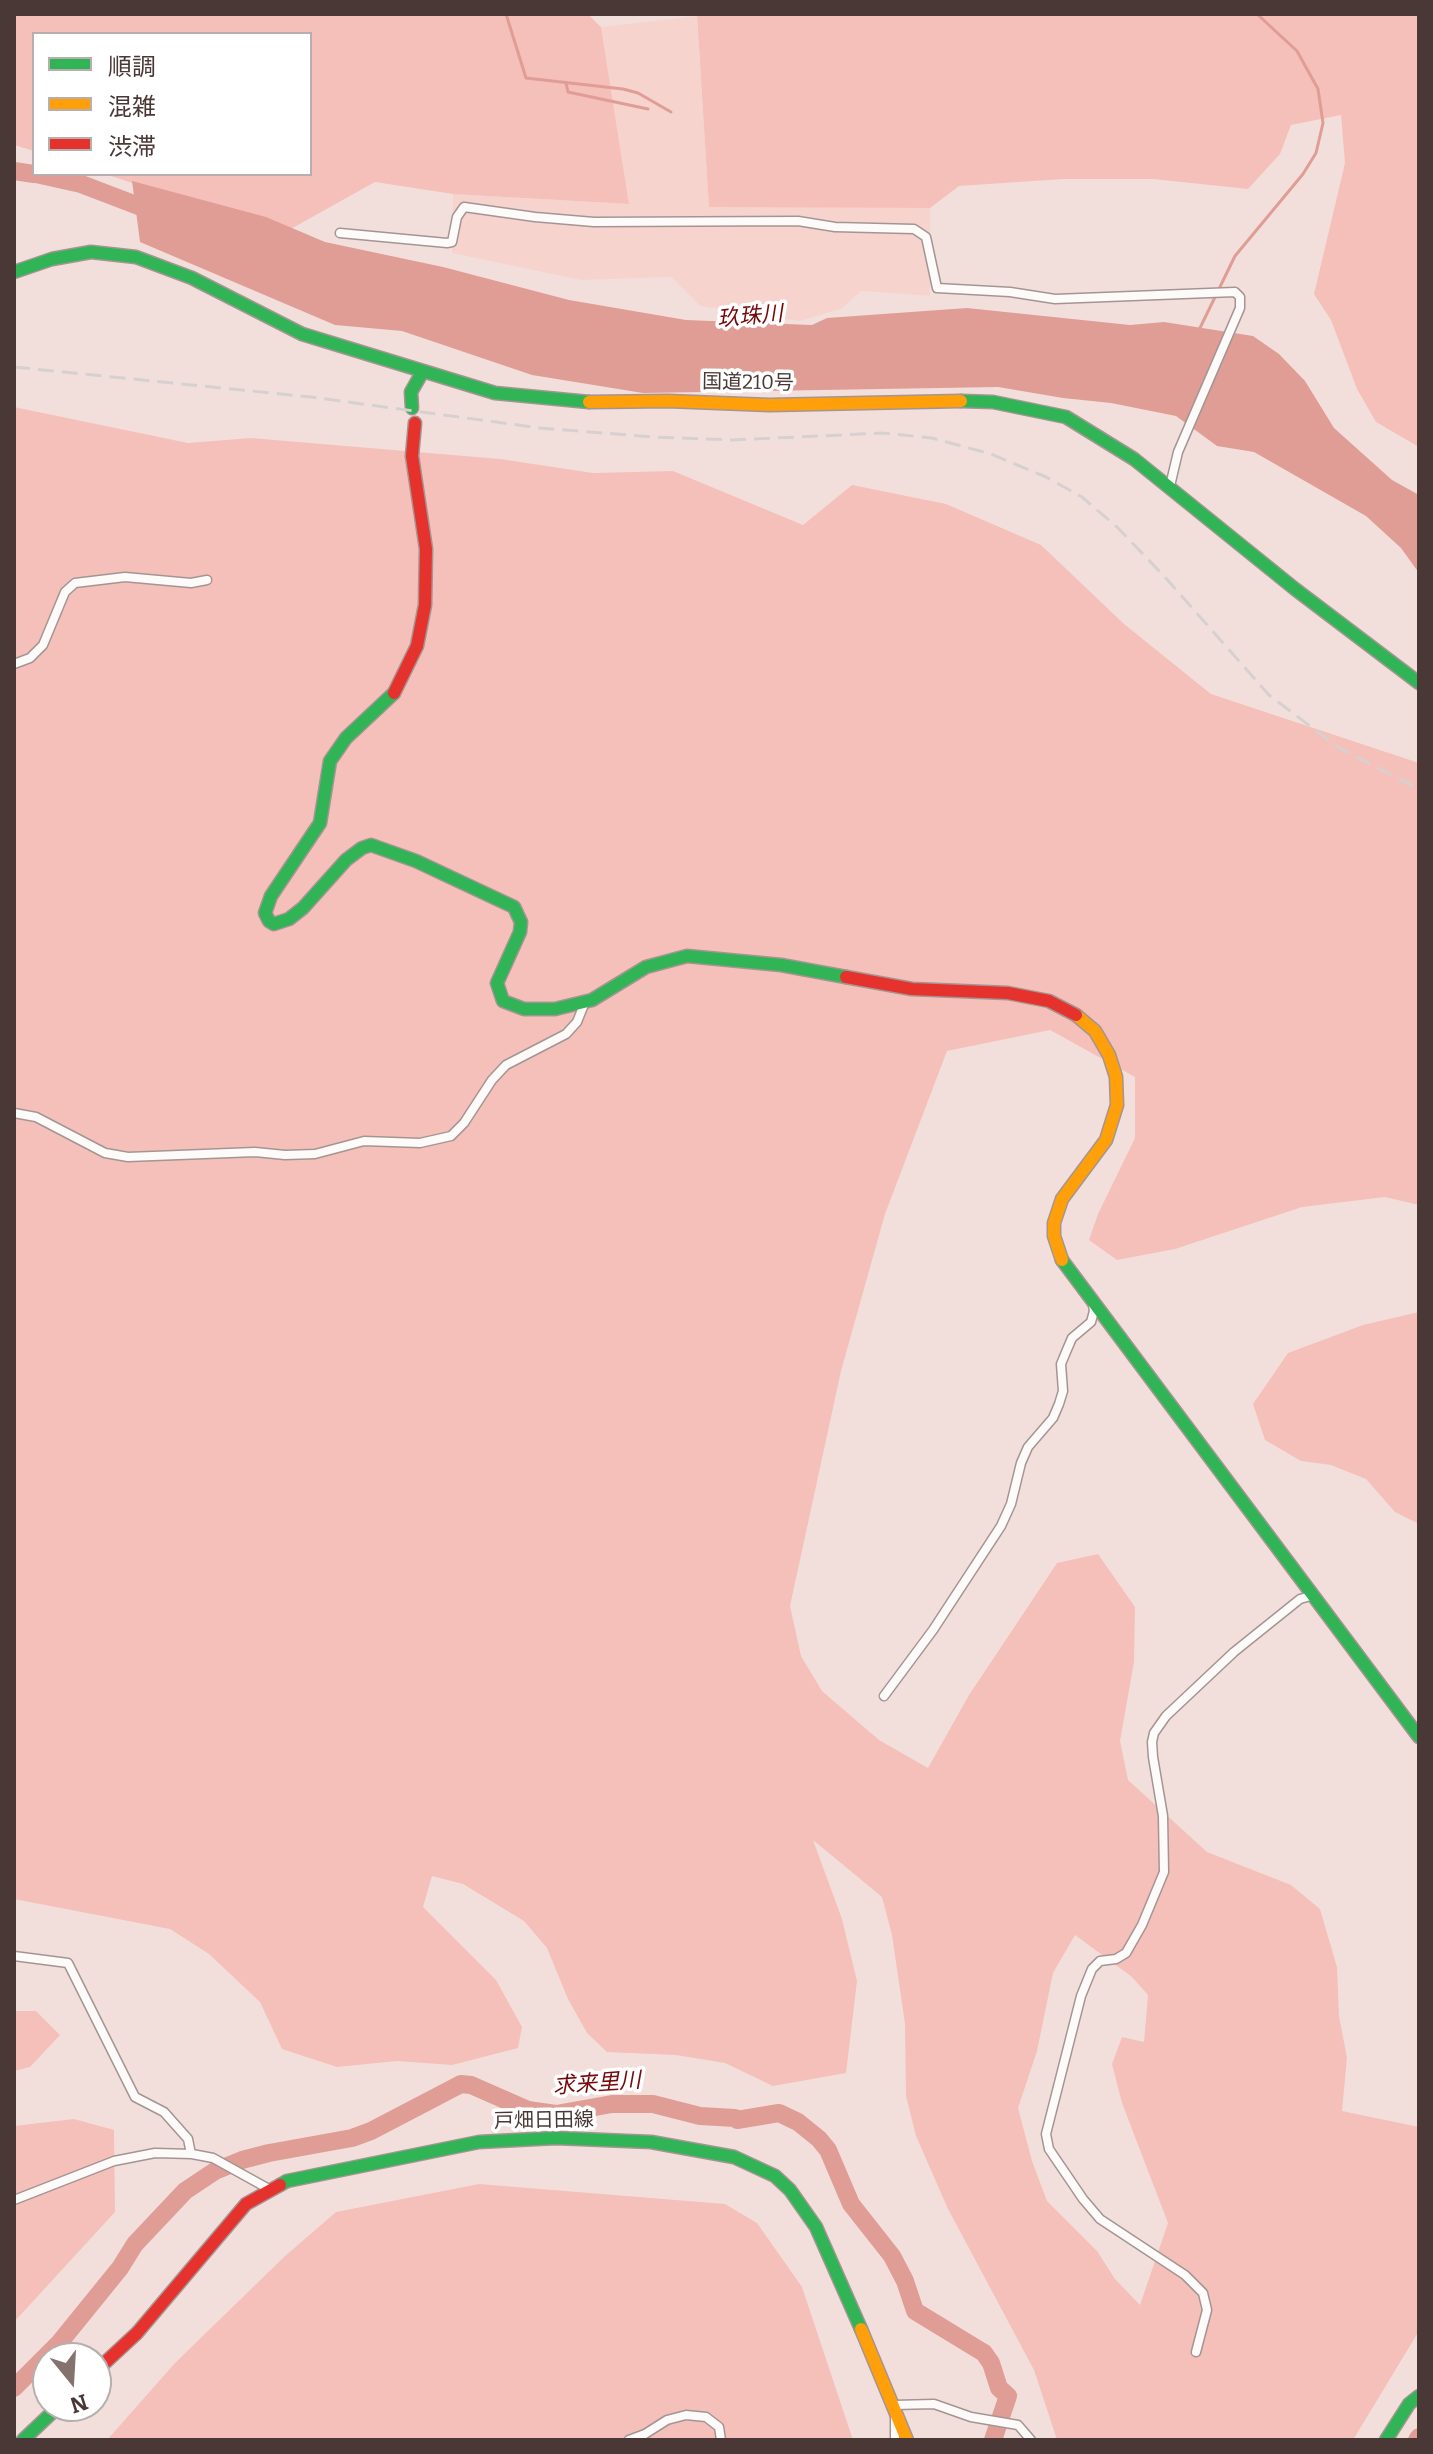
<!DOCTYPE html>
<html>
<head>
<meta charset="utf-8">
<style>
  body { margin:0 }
  #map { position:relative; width:1433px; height:2454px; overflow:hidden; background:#f2dfdc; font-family:Bitter,"Noto Sans JP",serif }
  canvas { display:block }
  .frame { position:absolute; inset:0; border:16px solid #493835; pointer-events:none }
  .legend { position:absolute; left:32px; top:32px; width:280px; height:144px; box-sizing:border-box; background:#fff; border:2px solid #b6afae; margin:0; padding:10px 14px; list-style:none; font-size:24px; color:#493835 }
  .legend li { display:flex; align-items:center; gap:16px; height:40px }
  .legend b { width:40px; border:2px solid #b6afae }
  .north { position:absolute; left:32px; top:2342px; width:80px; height:80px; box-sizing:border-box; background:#fff; border:2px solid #b6afae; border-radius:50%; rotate:162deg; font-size:22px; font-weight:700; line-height:32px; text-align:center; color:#493835 }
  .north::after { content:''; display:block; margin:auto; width:28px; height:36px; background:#84726f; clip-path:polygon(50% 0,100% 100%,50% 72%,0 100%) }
</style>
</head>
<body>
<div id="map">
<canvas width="1433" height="2454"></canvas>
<div class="frame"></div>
<ul class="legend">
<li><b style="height:10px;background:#30b455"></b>順調</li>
<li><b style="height:10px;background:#ff9f0a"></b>混雑</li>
<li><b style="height:10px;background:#e5322d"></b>渋滞</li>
</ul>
<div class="north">N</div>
</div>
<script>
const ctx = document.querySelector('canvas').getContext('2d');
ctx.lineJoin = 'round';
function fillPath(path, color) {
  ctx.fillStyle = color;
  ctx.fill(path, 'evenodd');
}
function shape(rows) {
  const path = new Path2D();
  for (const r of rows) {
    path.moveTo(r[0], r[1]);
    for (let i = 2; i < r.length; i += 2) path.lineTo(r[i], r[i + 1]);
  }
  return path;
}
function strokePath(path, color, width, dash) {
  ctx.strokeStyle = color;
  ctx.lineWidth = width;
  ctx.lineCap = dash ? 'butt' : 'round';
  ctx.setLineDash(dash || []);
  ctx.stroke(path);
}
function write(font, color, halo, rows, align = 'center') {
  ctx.font = font + ' Bitter,"Noto Sans JP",serif';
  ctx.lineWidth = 7;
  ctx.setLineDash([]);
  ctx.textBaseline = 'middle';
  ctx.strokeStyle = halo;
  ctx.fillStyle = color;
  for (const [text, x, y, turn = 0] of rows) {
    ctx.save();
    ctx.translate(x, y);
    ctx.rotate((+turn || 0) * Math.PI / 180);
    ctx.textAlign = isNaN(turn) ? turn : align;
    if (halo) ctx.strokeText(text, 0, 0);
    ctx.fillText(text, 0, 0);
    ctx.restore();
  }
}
fillPath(shape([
  [697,16,709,206,930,208,930,296,861,291,841,309,799,321,700,306,671,277,581,280,452,253,453,194,629,204,601,27]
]), '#f7d3cd');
fillPath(shape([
  [14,14,588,14,601,27,629,204,453,194,375,182,271,240,217,211,105,174,310,174,310,34,34,34,34,151,14,145],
  [697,14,1419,14,1419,447,1376,422,1357,389,1331,320,1314,294,1345,163,1341,115,1291,125,1280,154,1248,189,1153,179,1063,179,959,186,930,208,709,207],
  [14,407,188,443,251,438,500,459,593,473,673,471,803,525,852,485,946,504,1041,545,1124,624,1211,694,1419,763,1419,1205,1385,1197,1302,1207,1175,1249,1117,1260,1089,1240,1098,1214,1135,1138,1135,1077,1050,1030,947,1051,885,1214,841,1371,790,1606,801,1656,822,1691,879,1740,928,1768,969,1695,1057,1563,1098,1554,1135,1607,1134,1662,1120,1741,1128,1780,1207,1852,1291,1885,1320,1909,1337,1967,1339,2016,1347,2058,1342,2111,1419,2127,1419,2331,1353,2440,1057,2440,1034,2370,948,2209,916,2136,906,2096,905,2024,892,1935,882,1897,813,1840,842,1919,857,1981,846,2073,773,2086,725,2063,676,2055,607,2052,587,2033,568,1999,547,1948,524,1921,463,1884,432,1876,423,1907,496,1980,522,2027,518,2048,452,2065,397,2061,337,2067,282,2049,260,2002,209,1954,170,1929,14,1899],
  [1075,1935,1132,1977,1148,1995,1144,2042,1122,2037,1112,2064,1122,2103,1168,2223,1140,2305,1115,2279,1097,2251,1047,2201,1032,2161,1018,2108,1037,2051,1053,1973],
  [1419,1312,1419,1524,1395,1512,1366,1479,1331,1465,1301,1461,1265,1440,1253,1404,1288,1353,1363,1325],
  [14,2011,36,2011,60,2035,30,2067,14,2071],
  [74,2119,114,2130,115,2212,14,2322,14,2126],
  [479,2184,725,2204,757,2223,802,2287,853,2440,107,2440,175,2363,284,2257,336,2212]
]), '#f5c0b9');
fillPath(shape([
  [132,181,266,217,325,242,443,267,569,300,686,320,812,325,827,318,967,308,1130,325,1164,322,1253,336,1279,354,1305,381,1334,428,1392,480,1419,495,1419,573,1401,548,1366,516,1254,452,1217,446,1176,416,1111,403,1063,398,998,387,643,393,532,375,402,331,335,325,140,242]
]), '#e09d95');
strokePath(shape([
  [506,14,526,78,623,89,638,93,671,112],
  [566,83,568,92,648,109],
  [1199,330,1235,256,1303,174,1316,153,1323,123,1318,89,1297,51,1257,14]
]), '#e09d95', 3);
strokePath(shape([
  [14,171,34,174],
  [36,174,81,184,157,213],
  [14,2388,60,2342,120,2268,135,2244,185,2191,215,2171,242,2160,269,2153,352,2138,371,2131,461,2084,471,2085,528,2110,556,2114,612,2104,653,2104,700,2116,735,2118,737,2120,779,2113,798,2122,819,2139,828,2150,851,2204,892,2256,905,2281,915,2311,984,2353,991,2363,999,2388,1008,2396,993,2440],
  [1417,2440,1419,2437]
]), '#e09d95', 18);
const street = shape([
  [340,233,447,243,452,242,457,217,464,207,535,217,594,222,798,221,835,227,914,229,926,237,937,288,1010,292,1055,299,1235,292,1240,297,1240,308,1178,452,1170,486],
  [14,664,30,658,43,645,65,592,75,583,125,577,191,583,207,580],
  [14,1113,36,1117,105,1153,128,1157,255,1152,285,1155,315,1154,364,1141,420,1143,451,1136,464,1123,492,1080,506,1065,566,1034,577,1022,585,1002],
  [884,1696,933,1630,1001,1526,1011,1504,1021,1463,1028,1447,1053,1418,1059,1404,1063,1391,1061,1364,1066,1352,1072,1338,1091,1322,1094,1311,1093,1305],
  [14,1956,68,1963,135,2097,164,2112,188,2139,191,2154],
  [14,2200,114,2161,155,2153,192,2154,213,2158,269,2189],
  [1196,2352,1207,2310,1203,2293,1185,2275,1100,2219,1083,2199,1049,2149,1046,2134,1081,1996,1092,1969,1100,1961,1116,1959,1126,1953,1142,1925,1164,1872,1163,1816,1153,1757,1152,1742,1154,1733,1166,1716,1234,1652,1300,1599,1314,1595],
  [894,2405,934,2404,971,2417,1018,2425,1031,2440],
  [629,2440,645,2434,667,2420,686,2415,706,2417,719,2427,721,2440],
  [895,2440,895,2417]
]);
const fast = shape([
  [14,272,52,259,91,252,136,257,192,278,302,334,495,393,589,402],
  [961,401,993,402,1066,417,1134,459,1295,589,1419,683],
  [412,408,411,392,423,371],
  [394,693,346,738,330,761,320,823,271,896,265,913,269,921,274,924,289,919,303,908,346,860,362,848,371,845,416,861,514,907,521,922,520,932,497,983,503,1001,524,1009,555,1009,592,1000,646,967,687,956,781,965,846,977],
  [1062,1260,1419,1737],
  [280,2185,287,2181,479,2142,556,2138,651,2142,734,2157,775,2176,790,2190,816,2227,861,2329],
  [23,2440,59,2406],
  [1386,2440,1409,2404,1419,2396]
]);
const slow = shape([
  [589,402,668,401,769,405,961,401],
  [1062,1260,1054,1236,1054,1223,1062,1199,1106,1140,1117,1105,1116,1077,1109,1055,1095,1031,1076,1015],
  [861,2329,907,2440]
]);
const jam = shape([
  [394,693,417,646,425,605,426,549,412,456,415,423],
  [846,977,912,989,1008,993,1049,1001,1076,1015],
  [96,2371,137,2333,246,2204,280,2185]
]);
strokePath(street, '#a49593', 11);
strokePath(fast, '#a49593', 15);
strokePath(slow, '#a49593', 15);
strokePath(jam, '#a49593', 15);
strokePath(street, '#fdfafa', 8);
strokePath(fast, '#30b455', 12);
strokePath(slow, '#ff9f0a', 12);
strokePath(jam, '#e5322d', 12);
strokePath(shape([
  [14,367,311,397,540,428,653,437,732,440,883,433,932,438,991,454,1046,477,1082,497,1117,527,1164,576,1269,695,1339,748,1419,789]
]), '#d6d1d0', 3, [16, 8]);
write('20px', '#493835', '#fff', [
  ["国道210号",748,383,1],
  ["戸畑日田線",544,2121,-1]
]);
write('italic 22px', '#76080a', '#fff', [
  ["玖珠川",750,317,-5],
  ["求来里川",597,2084,-4]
]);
</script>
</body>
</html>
